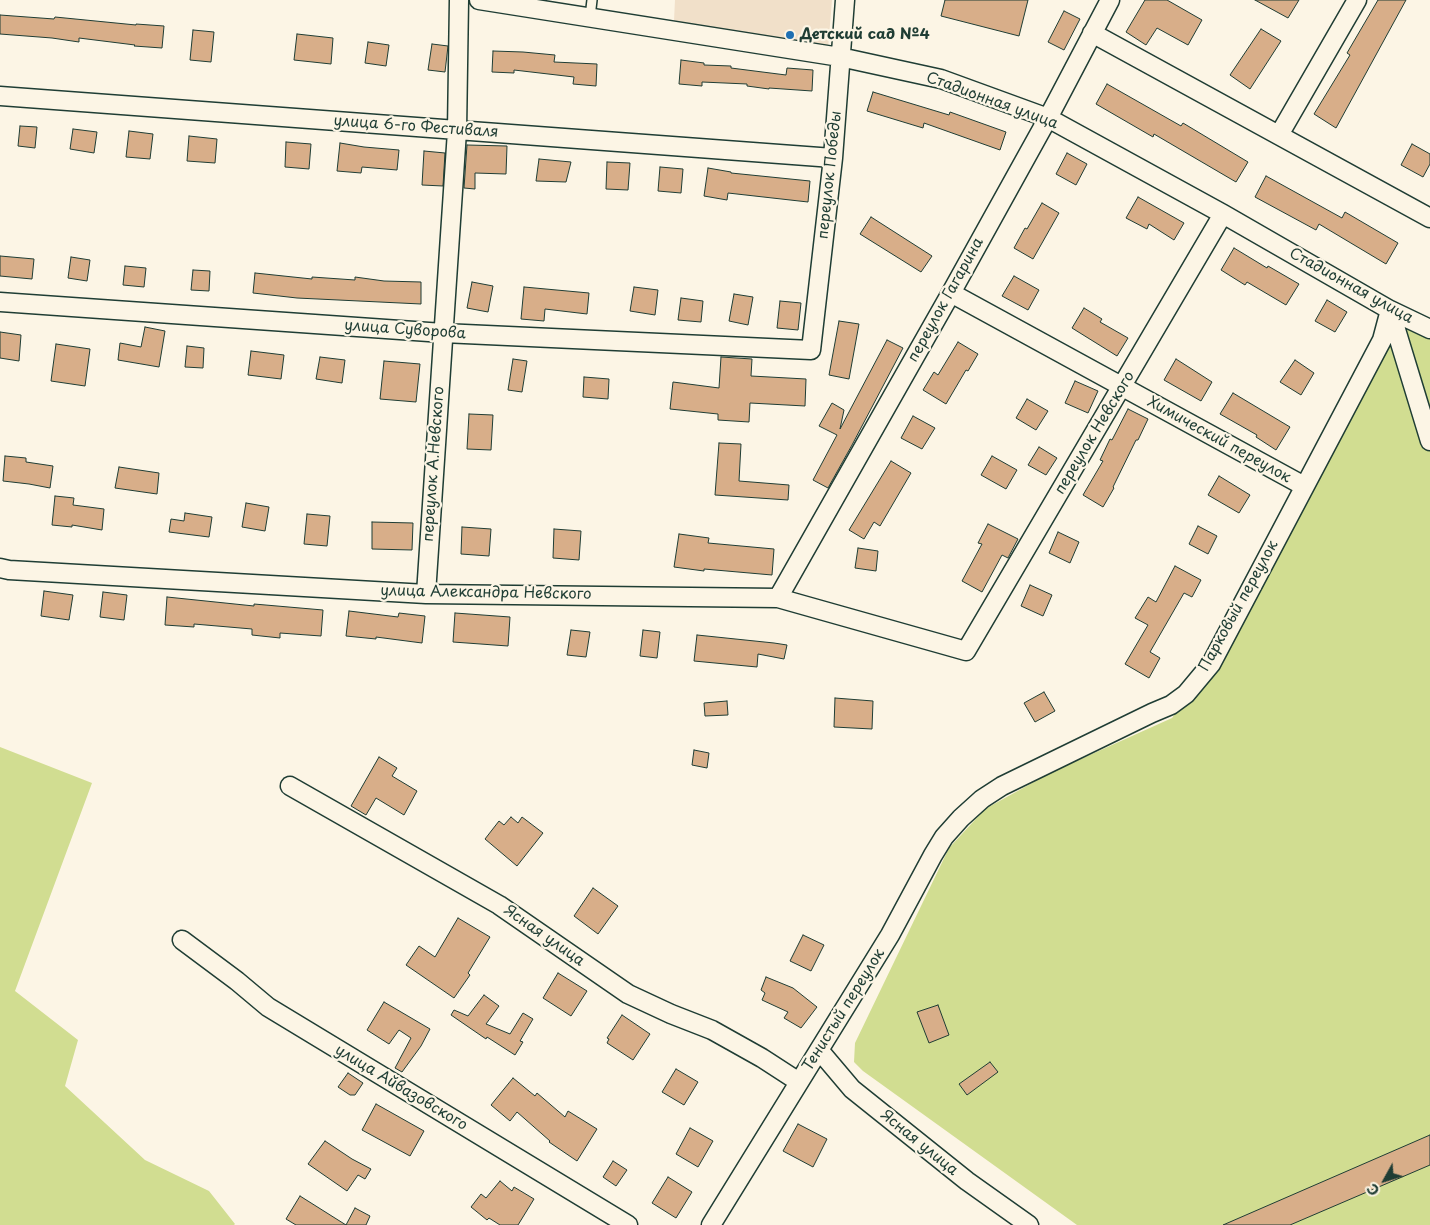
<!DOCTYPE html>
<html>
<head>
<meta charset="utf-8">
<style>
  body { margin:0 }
  #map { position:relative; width:1430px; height:1225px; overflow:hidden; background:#fcf5e5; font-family:"Playpen Sans",sans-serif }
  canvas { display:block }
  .north { position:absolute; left:1360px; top:1155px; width:50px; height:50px; -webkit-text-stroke:4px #fcf5e5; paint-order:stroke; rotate:231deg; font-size:14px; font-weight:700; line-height:20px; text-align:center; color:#1f3d34 }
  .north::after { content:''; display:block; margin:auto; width:18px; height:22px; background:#1f3d34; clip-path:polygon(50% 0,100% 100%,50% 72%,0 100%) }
</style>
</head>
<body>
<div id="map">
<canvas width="1430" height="1225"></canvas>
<div class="north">С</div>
</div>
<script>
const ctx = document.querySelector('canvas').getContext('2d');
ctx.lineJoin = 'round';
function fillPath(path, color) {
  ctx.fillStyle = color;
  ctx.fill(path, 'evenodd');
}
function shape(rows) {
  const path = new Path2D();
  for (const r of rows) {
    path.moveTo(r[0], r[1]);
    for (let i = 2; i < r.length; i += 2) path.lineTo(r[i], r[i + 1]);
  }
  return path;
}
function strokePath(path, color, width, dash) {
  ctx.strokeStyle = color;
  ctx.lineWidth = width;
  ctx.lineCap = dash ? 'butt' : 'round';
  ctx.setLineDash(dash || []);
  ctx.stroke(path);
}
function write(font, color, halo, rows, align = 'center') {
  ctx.font = font + ' "Playpen Sans",sans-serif';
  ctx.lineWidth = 4.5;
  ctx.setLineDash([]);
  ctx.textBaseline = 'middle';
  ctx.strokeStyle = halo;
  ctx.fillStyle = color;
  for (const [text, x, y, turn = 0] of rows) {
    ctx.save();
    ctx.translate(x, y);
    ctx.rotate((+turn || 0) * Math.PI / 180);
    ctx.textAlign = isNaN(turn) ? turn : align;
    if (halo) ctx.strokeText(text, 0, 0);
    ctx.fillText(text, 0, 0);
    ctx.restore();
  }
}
fillPath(shape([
  [675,0,832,0,828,49,674,21]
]), '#f1e0c9');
fillPath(shape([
  [1402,322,1430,338,1430,1225,1077,1225,863,1071,854,1062,855,1043,949,848,985,809,1052,772,1172,718,1210,666],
  [0,747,92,783,15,991,78,1040,65,1086,145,1160,209,1191,235,1224,234,1225,0,1225]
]), '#d1dd91');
const building = shape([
  [945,0,1028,0,1019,36,941,16,945,0],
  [1145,0,1167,0,1202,20,1188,45,1157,28,1146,45,1126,32,1145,0],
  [1255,0,1299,0,1288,18,1255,0],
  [1378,0,1406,0,1336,128,1314,114,1350,55,1347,53,1378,0],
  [1064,11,1080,19,1064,50,1048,42,1064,11],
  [0,15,54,19,55,17,136,25,136,24,164,26,162,48,134,46,135,45,79,38,79,42,52,38,0,34,0,15],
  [1261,29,1281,41,1250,89,1230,75,1261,29],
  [193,30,214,32,211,62,190,60,193,30],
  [297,34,333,38,331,64,294,60,297,34],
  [368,42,389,45,386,66,365,63,368,42],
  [432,44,448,46,445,72,428,70,432,44],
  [493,51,523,52,555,55,554,62,597,64,596,86,573,84,574,77,514,70,514,73,492,72,493,51],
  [681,60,704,63,704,65,731,66,731,68,786,75,787,68,813,70,812,91,769,88,769,89,747,86,747,84,702,82,702,86,679,84,681,60],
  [1107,84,1181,126,1183,123,1248,162,1236,182,1154,134,1153,137,1096,104,1107,84],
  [873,92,949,115,950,112,1006,132,1000,150,924,123,923,128,867,111,873,92],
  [20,126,37,127,35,148,18,146,20,126],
  [73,129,97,132,94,153,70,149,73,129],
  [129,131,153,134,150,159,126,157,129,131],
  [189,136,217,139,215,163,187,161,189,136],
  [286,142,311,144,309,169,285,167,286,142],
  [340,143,364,147,399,150,397,170,362,167,361,173,337,171,340,143],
  [1412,144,1430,154,1430,164,1423,177,1401,165,1412,144],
  [467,145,507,146,506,174,475,173,475,189,464,188,467,145],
  [424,151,445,153,443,186,422,185,424,151],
  [1067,153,1087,164,1076,185,1056,174,1067,153],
  [539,159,571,162,566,182,536,181,539,159],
  [607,162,630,163,628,190,606,189,607,162],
  [660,167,683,169,681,193,658,191,660,167],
  [708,168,731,172,731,173,810,181,808,202,728,193,727,200,704,196,708,168],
  [1266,176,1342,218,1345,212,1398,243,1386,264,1319,224,1316,230,1255,197,1266,176],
  [1138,197,1184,223,1174,240,1149,224,1147,229,1126,218,1138,197],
  [1042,203,1059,213,1033,259,1014,248,1025,228,1027,229,1042,203],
  [871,217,932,256,921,272,860,234,871,217],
  [1234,248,1267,268,1268,266,1299,284,1286,305,1247,282,1245,285,1221,270,1234,248],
  [0,256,34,259,32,279,0,276,0,256],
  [71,257,90,260,87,281,68,278,71,257],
  [125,266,146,268,144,287,123,285,125,266],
  [193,270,210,271,209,291,191,290,193,270],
  [255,273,312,279,312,277,355,280,355,277,384,281,421,282,421,304,297,298,253,293,255,273],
  [1014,276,1039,290,1028,310,1002,296,1014,276],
  [472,282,493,286,488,312,467,308,472,282],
  [524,287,589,293,587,314,545,309,544,321,521,319,524,287],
  [634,287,658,290,655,315,630,311,634,287],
  [734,294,753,297,748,325,729,321,734,294],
  [681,298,703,301,701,322,678,320,681,298],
  [1327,300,1347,312,1335,332,1315,321,1327,300],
  [780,301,801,303,798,330,777,328,780,301],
  [1084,308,1102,319,1100,322,1128,338,1117,356,1072,328,1084,308],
  [839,321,859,324,849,379,829,375,839,321],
  [145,327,165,331,159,367,118,360,120,343,141,347,145,327],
  [0,332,21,335,19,361,0,358,0,332],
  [887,340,903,348,852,445,828,488,813,480,837,435,819,426,832,403,844,410,840,429,887,340],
  [958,342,978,354,968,371,966,370,946,404,923,390,934,372,938,375,958,342],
  [56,344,90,349,85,386,51,381,56,344],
  [187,346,204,348,203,368,185,367,187,346],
  [251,351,284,355,281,379,248,375,251,351],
  [320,357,345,360,342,383,316,379,320,357],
  [721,357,752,359,751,376,806,379,805,406,750,403,749,422,718,420,718,414,670,409,673,382,719,388,721,357],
  [513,359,527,361,522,392,508,390,513,359],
  [1176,359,1212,382,1201,401,1164,380,1176,359],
  [1295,360,1314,373,1301,395,1280,382,1295,360],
  [384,361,420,364,416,402,380,399,384,361],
  [584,377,609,379,608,399,583,397,584,377],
  [1075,381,1098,391,1088,413,1065,403,1075,381],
  [1233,393,1290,427,1276,450,1256,437,1257,435,1220,414,1233,393],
  [1027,399,1048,411,1036,430,1016,418,1027,399],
  [1128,409,1148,419,1138,440,1136,440,1113,487,1114,488,1103,507,1083,495,1103,461,1100,460,1110,439,1112,440,1128,409],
  [469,414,493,415,491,450,467,449,469,414],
  [913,416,935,428,922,449,901,438,913,416],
  [719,443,741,444,739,481,789,485,788,500,715,495,719,443],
  [1039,447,1057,458,1046,475,1028,465,1039,447],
  [5,456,26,458,26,462,53,466,50,488,29,484,3,481,5,456],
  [992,456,1017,470,1006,489,981,475,992,456],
  [891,461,911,473,880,526,874,522,864,539,849,530,891,461],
  [119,467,159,473,157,494,115,488,119,467],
  [1219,476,1250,495,1239,513,1208,495,1219,476],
  [55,496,74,498,73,505,104,509,102,530,72,525,72,527,52,525,55,496],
  [246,503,269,507,265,531,242,527,246,503],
  [185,513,212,517,209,537,169,532,171,519,184,521,185,513],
  [307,514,330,516,327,546,304,544,307,514],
  [372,522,413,523,412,550,372,549,372,522],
  [988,524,1018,539,1008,558,1002,555,982,592,962,581,982,544,978,543,988,524],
  [1198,526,1217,536,1208,554,1189,544,1198,526],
  [462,527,491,529,489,556,461,554,462,527],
  [554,529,581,531,579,560,553,558,554,529],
  [1058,532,1079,542,1070,563,1049,553,1058,532],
  [679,534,709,538,708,543,774,549,772,575,704,569,704,571,674,567,679,534],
  [858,548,878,551,876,571,855,568,858,548],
  [1175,566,1201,580,1192,597,1184,593,1150,652,1160,658,1149,678,1125,664,1148,625,1135,618,1148,597,1156,602,1175,566],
  [1030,585,1052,595,1043,616,1021,606,1030,585],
  [44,591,73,595,69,620,41,616,44,591],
  [103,592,127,595,124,620,100,617,103,592],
  [167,597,254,606,254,604,323,610,321,636,280,633,280,638,252,635,252,629,194,624,194,627,165,625,167,597],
  [349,611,398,617,399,613,425,616,422,643,376,637,376,639,346,636,349,611],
  [455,613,510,617,508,646,453,642,455,613],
  [571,630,590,632,586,657,567,655,571,630],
  [643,630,660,632,657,658,640,656,643,630],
  [697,635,774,643,787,645,784,659,758,654,757,667,694,661,697,635],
  [1044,692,1055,711,1035,722,1024,703,1044,692],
  [835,698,873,701,872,729,834,727,835,698],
  [727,701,728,715,705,716,704,703,727,701],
  [694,750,709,753,707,768,692,765,694,750],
  [379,757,397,768,392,776,417,791,404,815,376,798,366,815,351,806,379,757],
  [511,817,518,823,522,817,543,833,517,866,485,839,499,821,504,825,511,817],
  [593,888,618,906,598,934,574,916,593,888],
  [458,918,490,937,468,973,470,975,454,998,406,965,419,946,435,957,458,918],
  [803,935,824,945,811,971,790,961,803,935],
  [558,973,587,991,571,1016,543,998,558,973],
  [766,977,793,988,817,1007,801,1028,784,1018,788,1012,762,1000,765,993,761,990,766,977],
  [484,995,499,1006,486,1024,510,1034,523,1013,533,1019,520,1041,523,1042,515,1055,487,1037,486,1039,451,1015,454,1010,468,1016,484,995],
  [384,1002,430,1029,421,1046,402,1072,395,1068,411,1038,399,1030,389,1044,367,1030,384,1002],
  [938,1005,949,1035,929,1043,917,1012,938,1005],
  [622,1015,650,1034,633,1060,607,1043,609,1039,607,1038,622,1015],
  [990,1062,998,1072,967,1095,959,1084,990,1062],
  [676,1069,698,1082,684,1105,662,1092,676,1069],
  [348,1073,363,1083,355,1095,350,1095,338,1087,348,1073],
  [513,1078,535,1096,537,1093,565,1117,568,1111,597,1129,577,1161,549,1142,550,1141,517,1112,510,1121,491,1105,513,1078],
  [376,1104,424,1131,410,1156,362,1130,376,1104],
  [798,1124,827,1139,813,1167,783,1151,798,1124],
  [690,1128,713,1141,698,1167,676,1154,690,1128],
  [1430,1135,1430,1165,1290,1225,1223,1225,1430,1135],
  [325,1141,352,1159,371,1169,365,1179,358,1175,347,1191,308,1164,325,1141],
  [613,1161,627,1170,616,1186,603,1177,613,1161],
  [668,1177,692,1192,676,1218,652,1203,668,1177],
  [500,1181,512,1191,514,1187,534,1199,518,1225,500,1225,489,1218,487,1220,471,1207,481,1194,486,1198,500,1181],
  [300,1196,346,1225,296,1225,286,1219,300,1196],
  [355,1208,370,1216,366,1225,346,1225,355,1208]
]);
fillPath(building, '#d8ae89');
strokePath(building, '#1f3d34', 1);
const service = shape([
  [590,17,592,0]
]);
const minor = shape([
  [479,0,840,57,941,79,1048,118,1223,214,1390,310,1430,329],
  [1092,33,1430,218],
  [0,96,833,158],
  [1279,135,1357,0],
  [951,293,1304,486],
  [0,302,443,333,811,350,833,158,845,0],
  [1390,310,1430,441],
  [0,568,9,570,426,594,778,598,966,651,1223,214],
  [426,594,457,131,459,0],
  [778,598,951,293,1048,118,1110,0],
  [290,786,499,905,628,994,671,1014,712,1030,762,1058,799,1082],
  [182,940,237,981,268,1007,628,1225],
  [819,1050,852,1089,967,1181,1029,1225],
  [711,1225,890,935,933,855,944,837,961,818,982,799,1002,786,1152,713,1171,705,1186,694,1211,664,1382,340,1390,310]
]);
strokePath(service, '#1f3d34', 12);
strokePath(minor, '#1f3d34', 21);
strokePath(service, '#fcf5e5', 9);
strokePath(minor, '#fcf5e5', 18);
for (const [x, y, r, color] of [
  [790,35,5,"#1f6fb2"]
]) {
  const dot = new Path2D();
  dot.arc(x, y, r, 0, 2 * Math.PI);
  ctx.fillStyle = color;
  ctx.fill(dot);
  strokePath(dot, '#fcf5e5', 2);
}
write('bold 15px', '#1f3d34', '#fcf5e5', [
  ["Детский сад №4",800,35]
], 'left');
write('15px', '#1f3d34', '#fcf5e5', [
  ["Стадионная улица",992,101,20],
  ["улица 6-го Фестиваля",416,127,4],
  ["переулок Победы",830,175,-84],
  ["Стадионная улица",1351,286,29],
  ["переулок Гагарина",946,300,-61],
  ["улица Суворова",405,330,4],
  ["переулок Невского",1095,433,-59],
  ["Химический переулок",1219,440,29],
  ["переулок А.Невского",434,464,-86],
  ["улица Александра Невского",486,593,1],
  ["Парковый переулок",1239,606,-61],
  ["Ясная улица",544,936,35],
  ["Тенистый переулок",844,1010,-58],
  ["улица Айвазовского",401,1088,31],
  ["Ясная улица",919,1143,39]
]);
</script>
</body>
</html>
